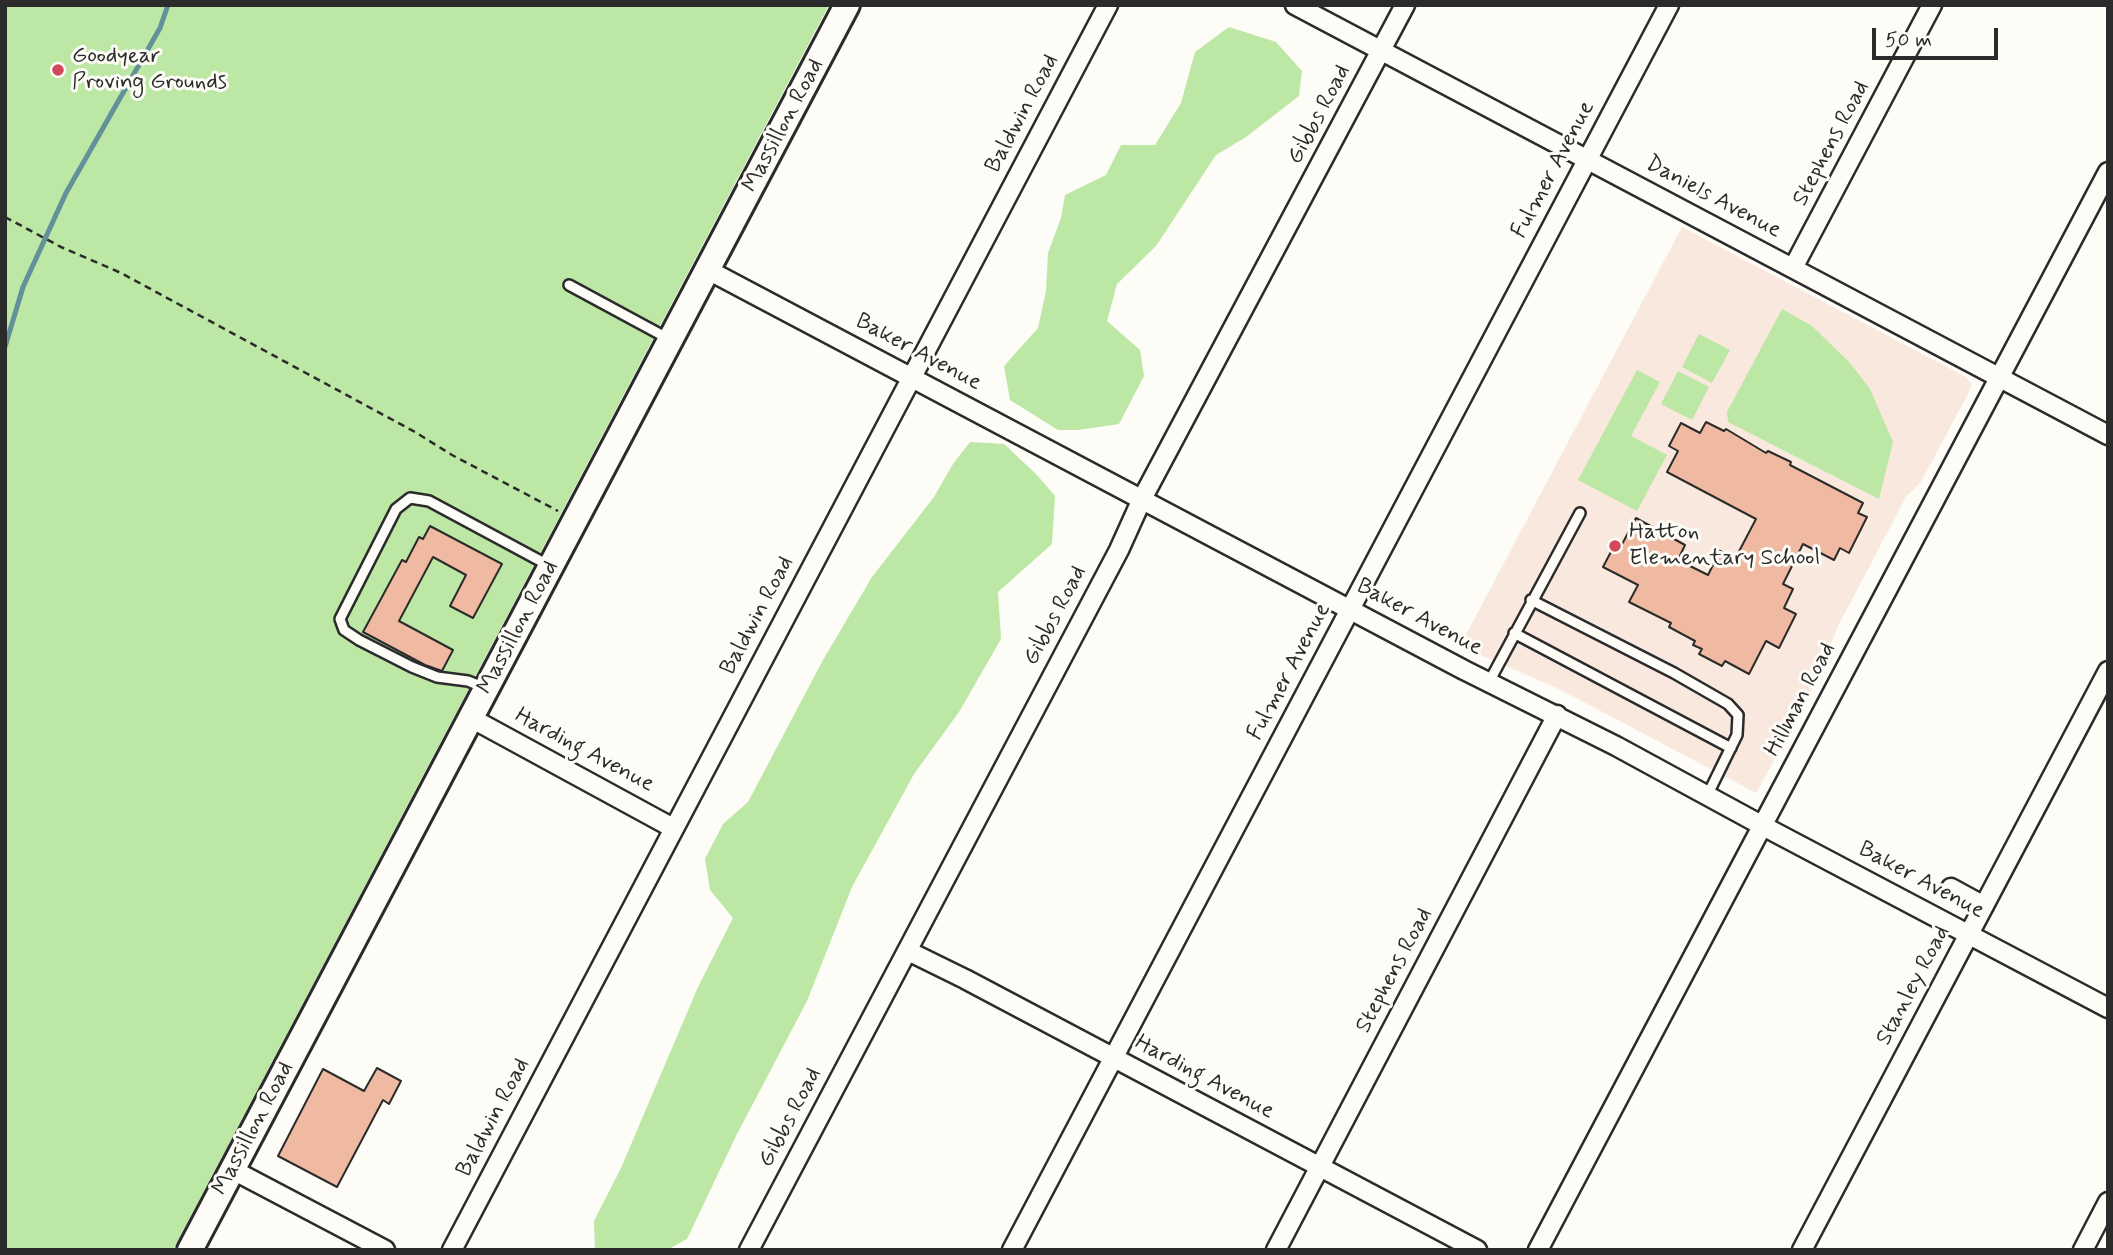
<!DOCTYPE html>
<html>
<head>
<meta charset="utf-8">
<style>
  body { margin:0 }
  #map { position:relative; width:2113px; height:1255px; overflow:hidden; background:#fdfcf7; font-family:Mynerve,sans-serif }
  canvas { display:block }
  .frame { position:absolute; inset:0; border:7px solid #2b2b2b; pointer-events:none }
  .scale { position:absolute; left:1872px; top:28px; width:126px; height:32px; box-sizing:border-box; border:4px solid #2b2b2b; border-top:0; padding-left:9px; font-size:21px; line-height:24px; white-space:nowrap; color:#2b2b2b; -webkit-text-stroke:5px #fdfcf7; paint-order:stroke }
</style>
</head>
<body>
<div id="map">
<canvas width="2113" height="1255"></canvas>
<div class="frame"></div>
<div class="scale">50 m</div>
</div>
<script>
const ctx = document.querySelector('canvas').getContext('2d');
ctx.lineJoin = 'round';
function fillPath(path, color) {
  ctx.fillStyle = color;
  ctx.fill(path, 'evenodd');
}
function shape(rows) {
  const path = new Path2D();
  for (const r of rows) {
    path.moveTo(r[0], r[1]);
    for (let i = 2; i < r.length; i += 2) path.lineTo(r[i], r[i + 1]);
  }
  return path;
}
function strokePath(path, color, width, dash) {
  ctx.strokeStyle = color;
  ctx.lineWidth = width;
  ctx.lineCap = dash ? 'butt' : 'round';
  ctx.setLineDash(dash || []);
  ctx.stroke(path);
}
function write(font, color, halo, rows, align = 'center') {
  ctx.font = font + ' Mynerve,sans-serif';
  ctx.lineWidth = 6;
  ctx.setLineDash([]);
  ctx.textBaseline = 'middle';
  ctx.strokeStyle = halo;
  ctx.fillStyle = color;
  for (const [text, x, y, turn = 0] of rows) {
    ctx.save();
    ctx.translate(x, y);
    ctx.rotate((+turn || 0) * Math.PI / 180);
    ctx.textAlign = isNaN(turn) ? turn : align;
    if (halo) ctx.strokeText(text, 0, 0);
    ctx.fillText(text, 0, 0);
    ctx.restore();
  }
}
fillPath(shape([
  [1682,227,1966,377,1971,384,1971,388,1921,482,1906,497,1838,626,1816,681,1757,792,1754,792,1561,690,1460,646]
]), '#f9e8dd');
fillPath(shape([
  [5,5,829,5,173,1250,5,1250],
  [1229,27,1276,42,1302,71,1299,96,1246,137,1216,155,1156,246,1117,284,1107,321,1140,350,1144,376,1119,424,1078,430,1058,430,1010,400,1004,366,1038,328,1046,291,1048,253,1061,218,1065,195,1106,175,1121,145,1155,145,1181,103,1195,52],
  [1782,309,1812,326,1850,363,1870,389,1893,442,1879,499,1728,422,1727,412],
  [1699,334,1730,350,1712,383,1682,367],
  [1637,370,1660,382,1631,436,1667,455,1637,511,1578,480],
  [1678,371,1709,387,1692,420,1661,404],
  [970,442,1004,444,1037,475,1055,496,1052,544,998,592,1001,639,959,712,914,774,852,887,807,1001,736,1136,687,1239,667,1250,595,1250,594,1221,621,1168,698,987,733,918,710,890,705,859,723,824,748,802,823,660,872,577,934,497,953,464]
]), '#bce7a4');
strokePath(shape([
  [5,347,23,287,66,193,160,28,168,5]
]), '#62919a', 5);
const building = shape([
  [1706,422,1724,431,1726,429,1766,453,1768,451,1791,462,1790,465,1863,503,1858,513,1867,517,1849,553,1840,548,1834,560,1803,544,1783,584,1793,589,1784,608,1796,614,1779,648,1766,641,1749,674,1725,661,1722,666,1699,654,1702,649,1693,645,1695,641,1669,627,1671,623,1629,602,1638,585,1603,567,1614,546,1620,548,1636,518,1685,545,1678,560,1708,575,1720,551,1735,559,1756,519,1667,472,1678,451,1669,446,1681,423,1700,433,1706,422],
  [430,526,502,564,473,618,450,606,466,575,433,557,399,621,453,650,442,671,425,665,363,632,402,560,406,562,419,537,423,539,430,526],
  [377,1068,401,1081,389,1104,383,1100,337,1187,278,1156,323,1069,364,1091,377,1068]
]);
fillPath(building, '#efbaa1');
strokePath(building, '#2b2b2b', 2);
const lane = shape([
  [569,285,669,339],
  [1531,600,1674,673,1728,704,1738,715,1737,735,1707,796],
  [1514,633,1731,748],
  [1489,682,1580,513],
  [485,688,468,681,437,677,412,667,359,640,344,630,340,619,396,509,410,498,429,501,548,565]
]);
const street = shape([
  [1295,5,2108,435],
  [1793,268,1932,5],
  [708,270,1464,670,1616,746,1763,826,2108,1008],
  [471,718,673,828],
  [1951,888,1984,906],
  [908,951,965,979,1477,1250],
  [233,1170,385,1250],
  [452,1250,1108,5],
  [749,1250,1119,550,1142,499,1405,5],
  [1012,1250,1669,5],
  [1276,1250,1557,715],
  [1538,1250,2108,172],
  [1802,1250,2108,671],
  [2083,1250,2108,1202]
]);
const secondary = shape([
  [190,1250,847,5]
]);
strokePath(lane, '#2b2b2b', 14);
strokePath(street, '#2b2b2b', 23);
strokePath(secondary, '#2b2b2b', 30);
strokePath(shape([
  [5,217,61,247,121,273,415,432,452,455,558,511]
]), '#2b2b2b', 2.5, [7, 5]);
strokePath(lane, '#fdfcf7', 9);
strokePath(street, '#fdfcf7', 18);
strokePath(secondary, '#fdfcf7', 24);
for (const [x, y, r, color] of [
  [58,70,7,"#d1495b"],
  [1615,546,7,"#d1495b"]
]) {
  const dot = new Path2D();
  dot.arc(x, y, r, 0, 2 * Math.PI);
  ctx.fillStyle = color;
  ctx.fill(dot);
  strokePath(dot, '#fdfcf7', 2.5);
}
write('23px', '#2b2b2b', '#fdfcf7', [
  ["Goodyear",72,57],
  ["Proving Grounds",72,83],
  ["Hatton",1629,533],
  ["Elementary School",1629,559]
], 'left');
write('23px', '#2b2b2b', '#fdfcf7', [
  ["Baldwin Road",1023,114,-62],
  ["Gibbs Road",1320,115,-62],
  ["Massillon Road",784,126,-62],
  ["Stephens Road",1832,144,-62],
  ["Fulmer Avenue",1554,170,-62],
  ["Daniels Avenue",1713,198,28],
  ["Baker Avenue",918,353,28],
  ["Baldwin Road",758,616,-62],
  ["Gibbs Road",1056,616,-62],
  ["Baker Avenue",1419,618,28],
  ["Massillon Road",519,628,-62],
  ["Fulmer Avenue",1290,672,-62],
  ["Hillman Road",1801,700,-62],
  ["Harding Avenue",584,751,28],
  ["Baker Avenue",1921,881,28],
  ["Stephens Road",1395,971,-62],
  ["Stanley Road",1914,986,-62],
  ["Harding Avenue",1204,1078,28],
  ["Baldwin Road",494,1118,-62],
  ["Gibbs Road",791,1118,-62],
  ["Massillon Road",254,1129,-62]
]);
</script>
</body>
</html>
